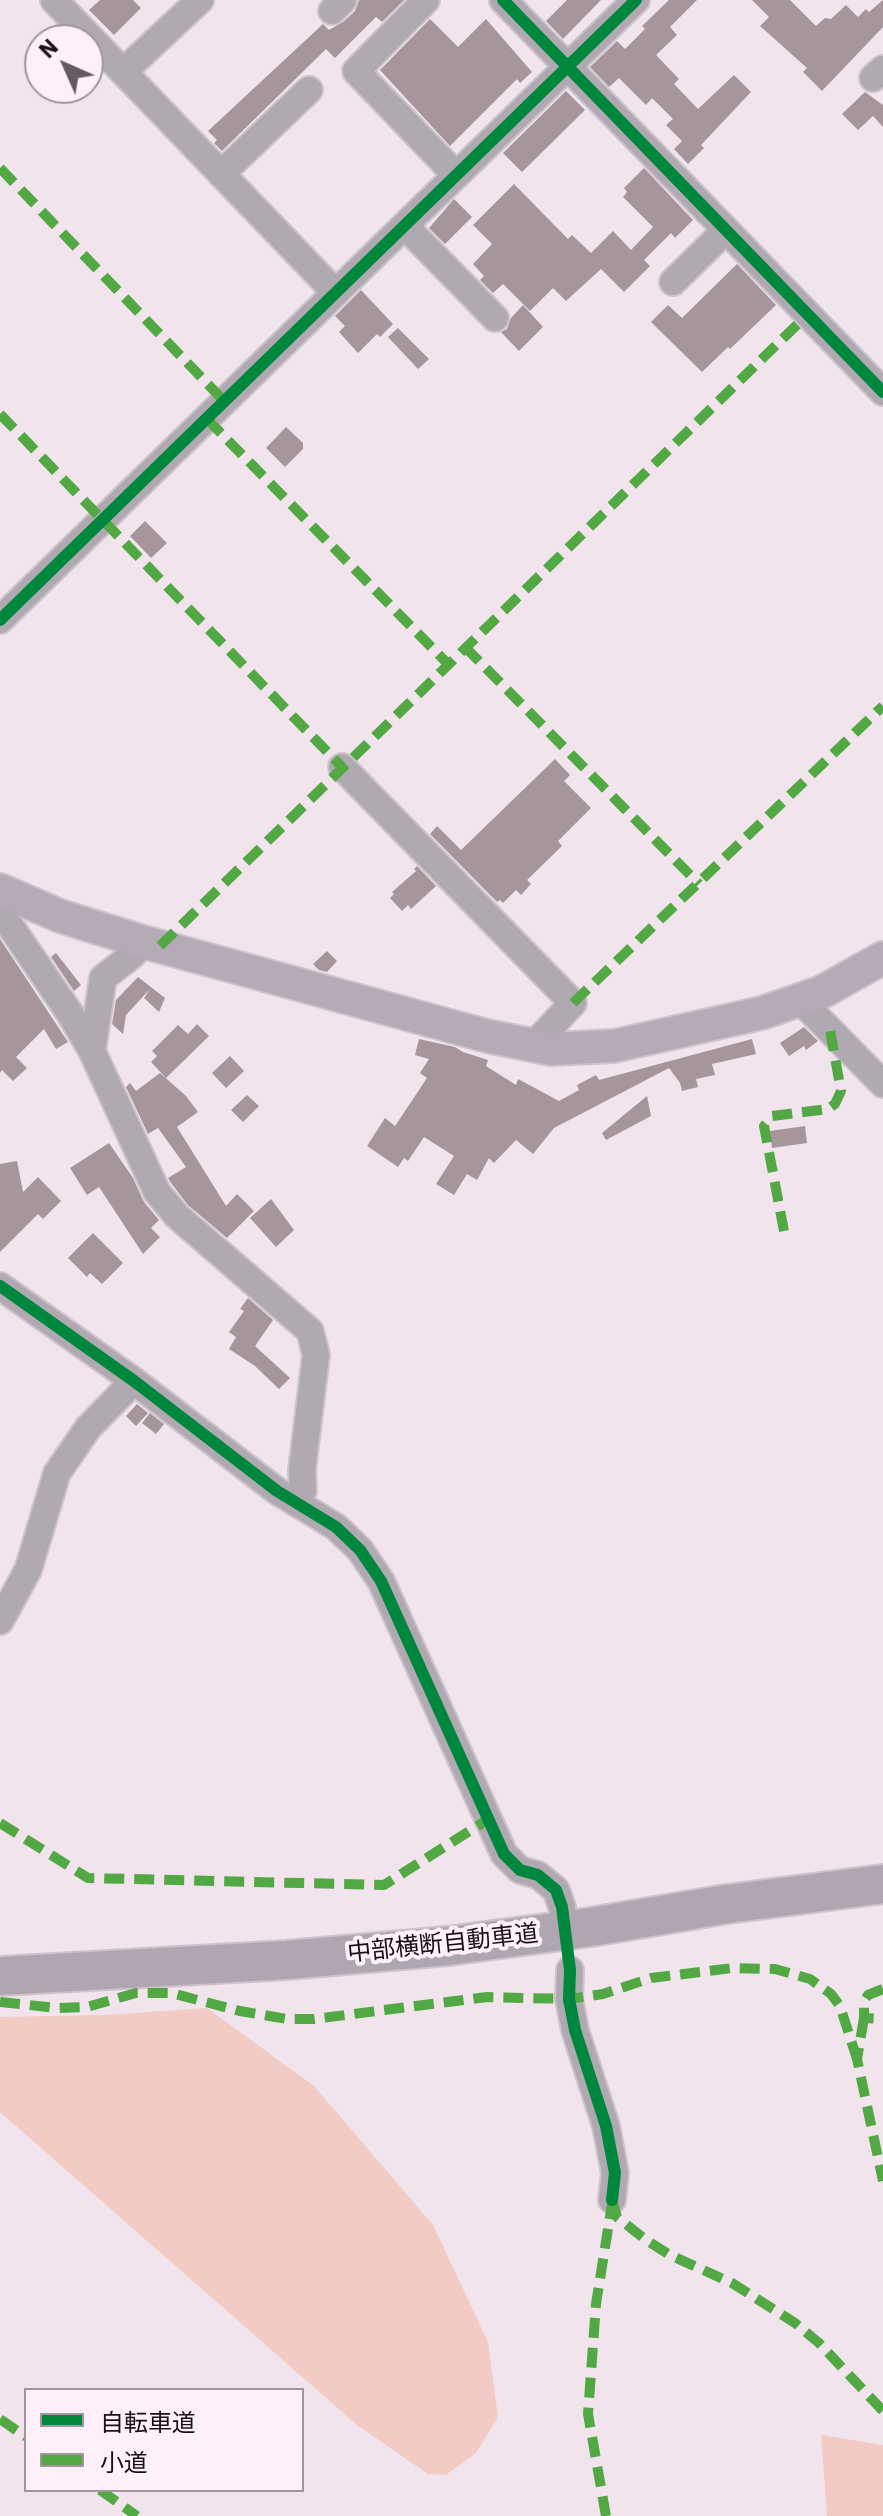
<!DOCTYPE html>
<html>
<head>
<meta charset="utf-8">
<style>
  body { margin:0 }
  #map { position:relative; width:883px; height:2516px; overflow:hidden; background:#f1e4ed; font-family:"IBM Plex Sans","Noto Sans JP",sans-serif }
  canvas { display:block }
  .legend { position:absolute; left:24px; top:2388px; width:280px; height:104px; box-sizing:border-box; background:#feeff8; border:2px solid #a2969d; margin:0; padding:10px 14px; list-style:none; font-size:24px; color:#181015 }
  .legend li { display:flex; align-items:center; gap:16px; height:40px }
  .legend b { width:40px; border:2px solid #a2969d }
  .north { position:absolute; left:24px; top:24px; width:80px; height:80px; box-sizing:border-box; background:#feeff8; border:2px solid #a2969d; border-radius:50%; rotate:315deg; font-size:22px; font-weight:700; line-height:32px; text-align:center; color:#181015 }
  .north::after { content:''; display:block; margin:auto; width:28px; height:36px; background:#645a61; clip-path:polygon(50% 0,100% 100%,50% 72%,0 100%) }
</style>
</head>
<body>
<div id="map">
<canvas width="883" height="2516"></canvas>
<ul class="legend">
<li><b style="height:10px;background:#00873e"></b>自転車道</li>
<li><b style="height:10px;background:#52a842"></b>小道</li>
</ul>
<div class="north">N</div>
</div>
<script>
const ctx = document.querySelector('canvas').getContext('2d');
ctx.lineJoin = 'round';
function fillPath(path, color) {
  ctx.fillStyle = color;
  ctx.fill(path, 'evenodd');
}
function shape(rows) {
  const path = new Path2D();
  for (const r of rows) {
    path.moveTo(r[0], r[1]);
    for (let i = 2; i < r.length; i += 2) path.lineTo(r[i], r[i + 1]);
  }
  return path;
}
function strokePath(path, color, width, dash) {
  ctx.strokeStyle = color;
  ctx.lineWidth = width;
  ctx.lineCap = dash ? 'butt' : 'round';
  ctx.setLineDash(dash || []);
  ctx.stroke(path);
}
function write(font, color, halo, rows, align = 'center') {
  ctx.font = font + ' "IBM Plex Sans","Noto Sans JP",sans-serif';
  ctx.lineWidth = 8;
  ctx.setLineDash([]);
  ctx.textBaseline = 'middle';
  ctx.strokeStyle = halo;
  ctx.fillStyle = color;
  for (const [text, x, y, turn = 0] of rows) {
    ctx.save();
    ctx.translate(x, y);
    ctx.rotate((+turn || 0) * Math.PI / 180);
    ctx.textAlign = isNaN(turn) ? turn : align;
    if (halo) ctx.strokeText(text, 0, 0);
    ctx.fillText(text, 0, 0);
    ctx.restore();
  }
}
fillPath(shape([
  [207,2008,314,2086,433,2225,488,2342,498,2417,476,2453,446,2475,428,2474,357,2425,0,2112,0,2017,106,2015],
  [821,2435,883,2445,883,2516,827,2516]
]), '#f2cbc5');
fillPath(shape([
  [100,0,133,0,141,8,114,35,89,10],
  [359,0,404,0,382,22,376,17,335,58,326,49,222,151,214,143,217,140,208,131,323,24,329,30,343,22,355,11],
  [567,0,601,0,563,39,546,21],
  [669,0,697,0,670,27,677,35,656,55,679,79,674,84,698,109,734,75,751,92,701,145,704,148,688,164,674,149,682,141,666,125,673,119,652,98,646,105,619,78,609,87,590,67,617,41,625,49,645,29,642,26],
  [752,0,790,0,816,26,825,18,831,19,846,5,858,17,866,9,869,12,883,0,883,27,822,91,803,72,807,68,760,26,769,17],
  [430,19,458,47,486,19,532,72,520,83,517,79,450,146,380,70],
  [566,91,585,110,522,172,503,153],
  [865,92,883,105,883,127,873,116,858,130,842,114],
  [644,168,693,220,675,238,671,233,644,260,650,266,624,292,601,269,566,301,553,288,530,311,503,284,493,293,480,280,484,276,473,264,492,244,473,225,514,184,568,239,572,235,591,253,613,231,631,250,653,227,623,197,627,192,624,188],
  [454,199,472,217,445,244,429,228],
  [737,264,776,305,730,349,728,347,702,372,651,322,668,305,682,318],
  [361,290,393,324,380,337,377,334,358,353,339,332,345,326,335,316],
  [523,305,543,327,519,351,501,332,507,329,511,318],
  [398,328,429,359,418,369,388,337],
  [286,427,303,443,303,449,285,467,266,448],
  [145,521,167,543,151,558,130,536],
  [555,759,570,775,564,781,591,808,558,841,562,846,527,880,531,884,521,895,516,890,503,903,500,900,497,902,430,834,437,826,461,850],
  [417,866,436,886,411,909,408,905,402,911,390,898,394,894,392,892,416,871,414,869],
  [0,939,68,1042,56,1049,44,1029,16,1057,27,1068,13,1081,2,1070,0,1073],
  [327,951,337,961,327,972,319,970,313,964],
  [56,953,81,985,74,991,51,957],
  [138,977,165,998,159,1012,144,998,150,989,126,1015,123,1034,112,1024,116,1000],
  [197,1024,209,1036,166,1078,151,1062,157,1056,152,1051,178,1025,188,1034],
  [804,1027,818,1041,806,1050,804,1046,789,1056,780,1043],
  [419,1039,455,1047,463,1052,488,1060,486,1066,516,1085,518,1079,559,1101,579,1090,577,1085,596,1075,599,1080,752,1039,756,1054,712,1064,715,1075,696,1079,698,1087,682,1091,680,1083,669,1068,554,1128,533,1154,516,1140,494,1163,489,1158,477,1180,467,1174,454,1195,436,1184,454,1156,424,1137,408,1161,404,1158,398,1167,367,1146,385,1118,395,1126,427,1078,420,1073,429,1059,415,1055],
  [230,1056,244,1071,226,1088,212,1073],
  [160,1073,186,1096,198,1112,177,1127,226,1206,237,1194,254,1211,227,1238,188,1205,171,1183,168,1178,186,1167,158,1128,148,1134,126,1087,130,1083,136,1091],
  [247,1095,259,1106,243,1122,231,1110],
  [647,1096,651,1116,606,1140,602,1133],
  [805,1126,807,1143,772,1148,770,1131],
  [109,1143,133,1178,144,1202,159,1220,151,1228,160,1237,143,1254,99,1187,87,1195,70,1168],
  [17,1161,23,1192,38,1177,61,1201,43,1219,38,1214,0,1252,0,1164],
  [271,1199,294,1230,276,1247,250,1218],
  [93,1233,123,1263,102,1284,90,1273,87,1277,68,1258],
  [248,1298,273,1320,255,1346,290,1378,279,1389,255,1366,229,1349,236,1337,229,1332,244,1311,240,1309],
  [137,1404,148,1413,136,1426,126,1416],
  [150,1413,164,1424,156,1434,142,1423]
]), '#a6969c');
const minor = shape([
  [54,0,336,293],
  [426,0,356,71,456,175],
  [503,0,883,392],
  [332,11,343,0],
  [123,72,200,0],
  [873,78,883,69],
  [221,174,309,90],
  [405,226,495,318],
  [673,282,726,230],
  [0,620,636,0],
  [342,767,573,1003,541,1037,536,1047],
  [0,911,69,1012,92,1051,157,1192,177,1216,310,1331,316,1355,302,1470,303,1491,296,1503],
  [804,999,809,1009,883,1084],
  [92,1051,103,978,130,957,137,950,140,941],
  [0,1286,134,1381,277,1491,336,1527,360,1550,381,1581,504,1854,520,1870,538,1875,556,1890,562,1907],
  [0,1621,28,1570,57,1473,88,1428,134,1381],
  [570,1970,569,1999,575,2030,606,2126,615,2173,612,2200]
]);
const major = shape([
  [0,890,60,916,140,941,487,1036,551,1049,614,1046,762,1013,822,992,883,958]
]);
const highway = shape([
  [0,1976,287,1960,448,1946,591,1927,727,1904,883,1884]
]);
strokePath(minor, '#cdc3ca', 30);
strokePath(major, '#cdc3ca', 36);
strokePath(highway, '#cdc3ca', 42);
strokePath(minor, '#b0a9b2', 26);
strokePath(major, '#b4abb6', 32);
strokePath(highway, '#b0a6b1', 38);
strokePath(shape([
  [0,168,225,402],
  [0,414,342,767],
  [207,419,448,664],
  [465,647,699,884],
  [160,946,808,314],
  [573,1003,883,706],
  [784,1231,764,1126,772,1116,828,1109,835,1104,841,1091,830,1030],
  [0,1823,88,1878,384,1885,490,1818],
  [883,1989,868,1995,864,2001,864,2018,883,2019],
  [0,2002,57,2008,87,2007,136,1993,171,1993,240,2011,287,2019,314,2019,487,1997,569,1999,603,1994,651,1978,733,1968,775,1969,810,1979,831,1994,840,2006,857,2059],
  [864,2018,857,2059,883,2181],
  [612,2200,617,2217,646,2240,670,2255,732,2283,795,2323,819,2343,883,2411],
  [0,2419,26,2437],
  [100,2490,137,2516],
  [606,2516,588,2414,596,2304,612,2204]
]), '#52a842', 10, [20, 10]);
strokePath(shape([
  [503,0,883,392],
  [0,620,636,0],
  [0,1286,134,1381,277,1491,336,1527,360,1550,381,1581,504,1854,520,1870,538,1875,556,1890,562,1907,570,1970,569,1999,575,2030,606,2126,615,2173,612,2200]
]), '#00873e', 12);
write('24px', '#181015', '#feeff8', [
  ["中部横断自動車道",443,1944,-6]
]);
</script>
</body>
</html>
